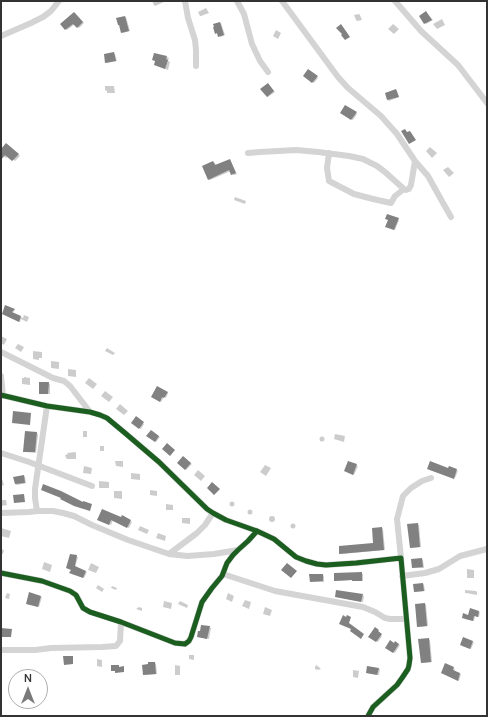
<!DOCTYPE html>
<html>
<head>
<meta charset="utf-8">
<style>
  body { margin:0 }
  #map { position:relative; width:488px; height:717px; overflow:hidden; background:#fff; font-family:Manrope,sans-serif }
  canvas { display:block }
  .frame { position:absolute; inset:0; border:2px solid #333; pointer-events:none }
  .north { position:absolute; left:8px; top:669px; width:40px; height:40px; box-sizing:border-box; background:#fff; border:1px solid #adadad; border-radius:50%; rotate:0deg; font-size:11px; font-weight:700; line-height:16px; text-align:center; color:#333 }
  .north::after { content:''; display:block; margin:auto; width:14px; height:18px; background:#7a7a7a; clip-path:polygon(50% 0,100% 100%,50% 72%,0 100%) }
</style>
</head>
<body>
<div id="map">
<canvas width="488" height="717"></canvas>
<div class="frame"></div>
<div class="north">N</div>
</div>
<script>
const ctx = document.querySelector('canvas').getContext('2d');
ctx.lineJoin = 'round';
function fillPath(path, color) {
  ctx.fillStyle = color;
  ctx.fill(path, 'evenodd');
}
function shape(rows) {
  const path = new Path2D();
  for (const r of rows) {
    if (r.length === 3) {
      path.moveTo(r[0] + r[2], r[1]);
      path.arc(r[0], r[1], r[2], 0, 2 * Math.PI);
      continue;
    }
    path.moveTo(r[0], r[1]);
    for (let i = 2; i < r.length; i += 2) path.lineTo(r[i], r[i + 1]);
  }
  return path;
}
function strokePath(path, color, width, dash) {
  ctx.strokeStyle = color;
  ctx.lineWidth = width;
  ctx.lineCap = dash ? 'butt' : 'round';
  ctx.setLineDash(dash || []);
  ctx.stroke(path);
}
fillPath(shape([
  [152,1,166,1,155,6,154,5],
  [206,8,209,13,201,16,200,16,198,12],
  [426,12,433,20,426,24,420,16],
  [75,13,84,23,79,28,75,24,67,30,66,29],
  [359,14,360,15,362,20,357,21,356,20,354,15],
  [125,17,126,17,130,31,123,33,122,32,117,18],
  [442,19,445,25,437,29,433,24],
  [219,23,221,23,225,35,221,37,216,33],
  [393,24,399,29,394,34,388,29],
  [276,30,281,33,278,39,273,36],
  [114,53,115,54,117,61,107,63,106,62],
  [167,57,169,58,168,61,170,62,168,70,155,65,156,61],
  [308,70,318,78,314,83,304,76],
  [268,84,275,92,268,97,267,96],
  [105,86,114,86,115,93,107,93,107,91,105,90],
  [396,90,397,91,399,97,389,101,388,100,386,93],
  [346,106,357,114,353,120,341,113],
  [7,144,20,156,15,161,8,156,6,158,1,154,1,150],
  [430,147,437,153,432,158,426,151],
  [229,161,231,162,237,174,234,175,232,174,231,171,210,180,209,179,213,162,215,163,216,165],
  [448,167,454,173,449,177,443,170],
  [235,197,246,201,245,204,234,200],
  [388,215,399,220,395,230,386,226,389,220],
  [6,306,15,310,12,313,23,318,24,315,29,317,27,322,21,319,20,322,3,314],
  [1,336,7,339,4,345,1,343],
  [18,344,24,347,21,352,15,348],
  [107,348,115,353,113,355,105,351],
  [33,351,42,352,42,358,39,358,39,360,33,359],
  [51,361,59,362,59,369,51,368],
  [68,369,76,370,76,377,68,376],
  [24,377,30,378,30,385,22,384,22,378,24,378],
  [89,378,97,384,93,389,85,383],
  [48,383,50,384,50,394,41,394],
  [157,387,168,393,166,398,164,397,161,402,152,396],
  [105,391,113,397,109,402,101,396],
  [120,404,128,411,124,415,116,409],
  [136,418,144,424,141,429,132,423],
  [83,431,87,431,87,437,83,437],
  [151,431,160,437,156,442,147,436],
  [36,433,38,434,36,453,26,452],
  [335,434,345,436,344,442,334,439],
  [322,439,2.5],
  [100,446,104,446,104,451,100,451],
  [75,452,76,453,76,459,67,459,66,458,65,455,68,454,67,453],
  [185,458,192,464,186,470,185,469],
  [115,461,123,461,123,467,116,466],
  [348,462,358,466,354,475,345,471],
  [265,465,271,468,266,476,260,472],
  [84,466,92,468,91,474,83,473],
  [450,467,458,471,455,478,430,470,449,469],
  [198,470,205,476,201,481,194,475],
  [131,473,140,474,140,480,131,479],
  [24,476,25,477,26,483,17,485,15,484],
  [1,478,2,479,4,485,1,486],
  [99,481,109,482,109,488,99,488],
  [150,490,157,491,157,496,150,495],
  [114,491,122,491,122,499,114,498],
  [1,500,6,500,7,505,1,506],
  [232,504,2.5],
  [166,504,173,505,173,510,166,510],
  [250,512,2.5],
  [272,519,3],
  [122,517,132,522,129,528,113,520,111,525,100,521,122,518],
  [182,518,190,518,190,524,182,523],
  [293,526,2.5],
  [418,524,419,525,421,547,412,548,411,547],
  [140,526,149,530,147,534,138,530],
  [1,528,11,531,9,538,1,536],
  [382,528,383,529,385,550,342,554,340,553,374,544,373,529],
  [158,533,166,536,165,541,156,538],
  [1,549,4,550,3,554,1,554],
  [70,555,78,557,75,567,87,572,84,578,71,572,72,569],
  [422,559,423,560,424,568,413,568],
  [44,562,52,565,50,572,42,569],
  [91,563,99,567,96,573,88,570],
  [467,569,474,570,474,578,467,578],
  [361,573,363,574,363,581,354,581,353,580,337,581,335,580],
  [323,575,324,576,324,582,312,582,311,581],
  [423,584,424,585,425,591,416,592,415,591],
  [98,585,104,589,102,592,96,588],
  [112,586,117,588,116,590,111,588],
  [465,590,476,591,477,592,477,595,466,593,465,593],
  [7,593,10,594,9,599,5,598],
  [228,593,234,596,232,602,226,599],
  [362,595,364,596,363,602,336,597],
  [41,597,42,597,39,607,29,604],
  [245,600,251,602,249,609,242,606],
  [164,601,172,603,171,609,163,607],
  [180,601,188,605,187,608,178,604],
  [425,604,426,605,428,626,420,627,418,626,416,605],
  [139,607,142,608,142,611,136,609],
  [265,607,272,610,270,616,263,614],
  [471,610,480,612,479,617,475,616,474,621,464,619,469,616],
  [209,627,211,628,209,639,199,637],
  [375,629,379,631,378,633,382,636,378,642,370,637],
  [429,639,430,640,432,662,423,663,422,663],
  [473,642,474,642,471,649,462,646],
  [395,643,400,645,395,653,387,648,394,644],
  [189,655,194,655,194,660,189,659],
  [97,659,102,660,102,667,97,666],
  [155,663,156,664,157,674,145,675,144,674],
  [175,665,180,666,180,675,175,675],
  [316,665,319,667,321,669,318,670,315,669,315,667],
  [445,665,455,669,454,672,461,674,459,681,442,673],
  [378,669,380,669,379,675,367,673],
  [353,670,359,671,358,678,353,677]
]), '#0003');
fillPath(shape([
  [426,11,432,20,424,24,419,16],
  [74,12,83,22,77,28,73,24,65,30,60,24],
  [125,16,129,31,121,33,119,25,118,25,116,18],
  [220,22,224,35,218,37,217,33,215,34,213,27,214,27,213,24],
  [341,24,350,37,345,40,341,35,342,34,336,28],
  [114,52,116,61,105,63,104,54],
  [154,53,167,56,166,59,168,60,165,69,154,65,155,61,152,60],
  [308,69,318,76,312,83,303,76],
  [268,83,274,91,267,97,260,89],
  [396,89,399,97,387,100,385,93],
  [345,105,357,112,351,120,340,113],
  [405,129,407,132,410,131,416,140,409,144,401,131],
  [6,143,19,154,12,161,5,155,1,160,1,149],
  [230,159,236,173,231,175,229,170,208,180,202,166,213,161,215,165],
  [387,214,399,218,394,230,385,227,388,220,385,219],
  [5,305,15,309,12,312,21,316,19,322,2,314],
  [39,382,49,382,48,394,39,394],
  [157,386,168,392,164,398,162,397,160,402,151,397],
  [13,411,31,413,30,425,12,423],
  [136,416,144,422,139,429,131,423],
  [151,430,159,436,155,442,146,436],
  [25,431,37,432,35,452,23,452],
  [167,443,175,450,170,456,162,449],
  [183,456,191,463,185,470,177,463],
  [348,461,357,464,353,475,344,471],
  [430,461,448,468,449,466,457,469,454,479,427,469],
  [24,475,25,483,15,484,13,477],
  [212,482,220,489,214,495,207,488],
  [43,484,61,491,83,502,83,501,92,504,90,511,74,506,60,499,61,498,41,490],
  [24,494,25,502,14,503,13,495],
  [102,509,121,517,122,515,131,520,127,528,111,520,109,525,97,520],
  [418,523,420,547,410,548,407,524],
  [382,527,384,550,339,554,339,546,373,543,372,528],
  [70,554,77,555,75,566,86,571,83,578,69,573,71,570,66,568],
  [422,558,423,567,412,568,411,559],
  [287,563,297,571,291,578,281,570],
  [362,572,362,581,352,581,352,580,334,581,334,573],
  [309,574,323,574,323,581,310,582],
  [423,583,424,591,414,592,413,584],
  [336,590,363,594,361,602,335,597],
  [29,592,41,596,38,607,26,604],
  [425,603,427,626,417,627,415,604],
  [470,608,479,611,478,617,474,616,473,621,462,618,463,613,468,615],
  [343,615,346,617,347,615,351,617,349,623,364,634,361,639,350,631,351,629,339,624],
  [201,625,210,626,207,639,197,637,198,631,200,631],
  [375,627,379,630,378,631,382,634,376,642,368,637],
  [1,628,12,629,11,637,1,637],
  [463,637,473,641,470,649,460,645],
  [429,638,431,662,421,663,418,639],
  [390,640,394,643,395,641,399,644,393,653,385,648],
  [63,656,73,656,73,664,64,665],
  [148,662,155,662,156,674,143,675,142,665,148,664],
  [445,663,454,667,453,670,460,673,458,681,441,673],
  [111,665,119,665,119,667,124,666,124,672,115,673,115,671,111,671],
  [367,666,379,668,377,675,366,673]
]), '#818181');
strokePath(shape([
  [185,1,188,18,195,40,196,50,196,66],
  [237,1,244,14,252,44,260,61,268,72],
  [282,1,338,77,348,88,381,116,397,134,415,161,428,176,443,203,451,217],
  [395,1,421,31,458,65,487,103],
  [1,36,31,23,43,17,51,11,59,1],
  [248,153,260,152,296,150,318,152,349,156,363,159,377,166,385,172,404,189,406,190,409,189,411,185,415,161],
  [329,153,327,168,329,181,354,194,373,199,391,203,395,196,404,189],
  [1,352,53,378,64,381,70,386,90,412],
  [1,376,3,396],
  [1,395,47,406,90,412,100,415,107,418,125,433,159,462,207,509,213,513,226,520,257,531,274,539,296,557,306,561,317,564,326,565,356,563,401,558,410,658,409,665,408,669,402,678,397,685,373,707,368,716],
  [1,453,29,462,92,486],
  [37,511,35,498,35,489,47,406],
  [1,513,29,512,37,511,53,511,63,513,74,516,92,525,128,540,169,554,187,556,214,554,238,550],
  [169,554,197,533,205,525,213,513],
  [401,558,397,519,403,496,411,488,422,481,431,478],
  [1,573,42,581,70,591,76,595,83,608,90,612,121,622,175,643,185,644,189,641,191,637,202,602,212,588,222,576,227,563,233,555,238,550,248,541,257,531],
  [223,574,275,591,363,607,375,612,385,618,390,619,406,619],
  [402,576,425,573,439,569,460,556,487,549],
  [1,650,35,650,51,648,102,647,116,646,120,641,121,622]
]), '#d4d4d4', 6);
strokePath(shape([
  [1,395,47,406,90,412,100,415,107,418,125,433,159,462,207,509,213,513,226,520,257,531,274,539,296,557,306,561,317,564,326,565,356,563,401,558,410,658,409,665,408,669,402,678,397,685,373,707,368,716],
  [1,573,42,581,70,591,76,595,83,608,90,612,121,622,175,643,185,644,189,641,191,637,202,602,212,588,222,576,227,563,233,555,238,550,248,541,257,531]
]), '#1b5e20', 5);
</script>
</body>
</html>
